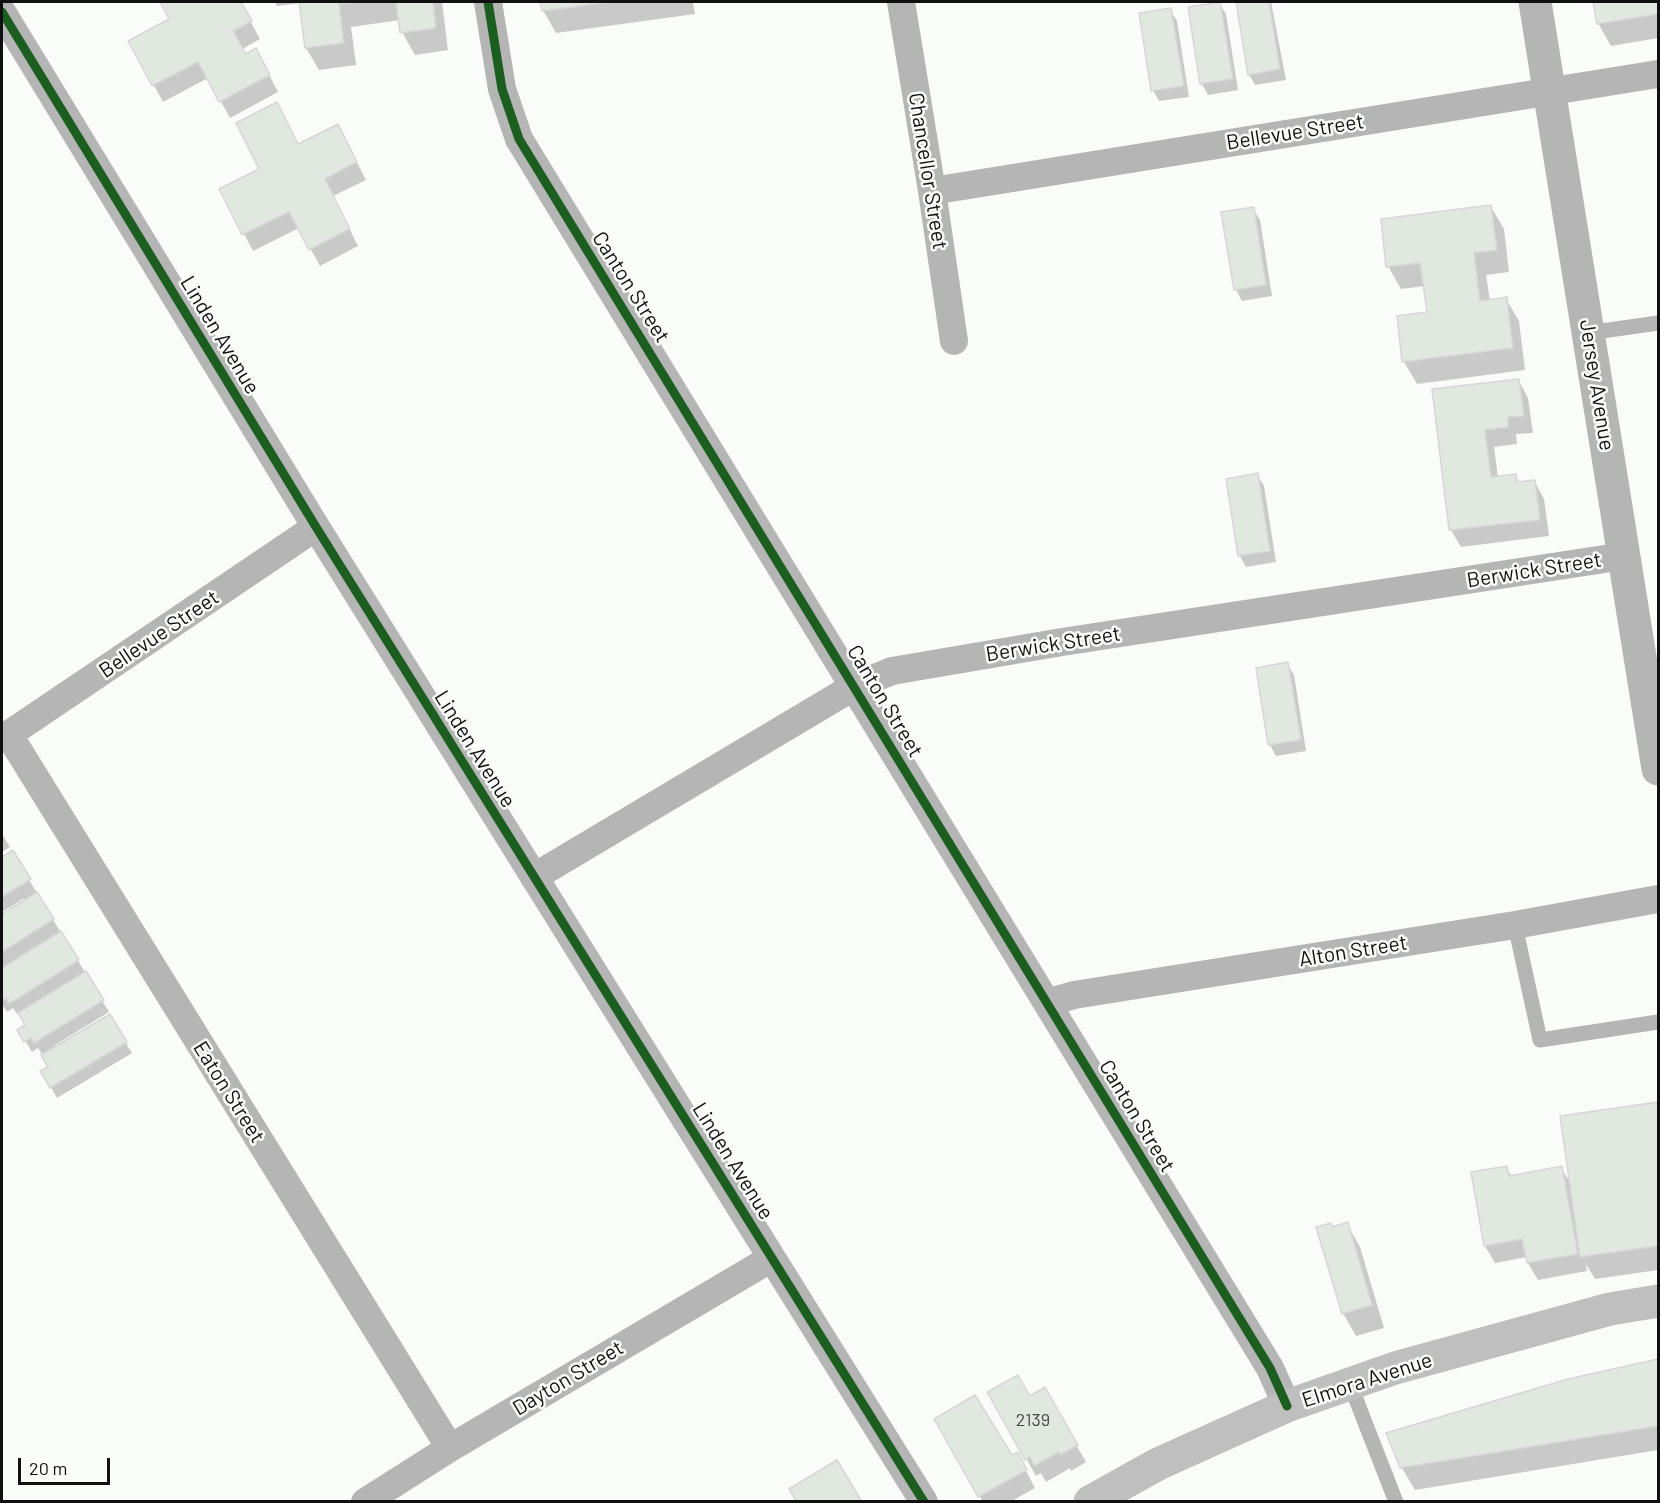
<!DOCTYPE html>
<html>
<head>
<meta charset="utf-8">
<style>
  body { margin:0 }
  #map { position:relative; width:1660px; height:1503px; overflow:hidden; background:#fafcfa; font-family:Barlow,sans-serif }
  canvas { display:block }
  .frame { position:absolute; inset:0; border:3px solid #0f100f; pointer-events:none }
  .scale { position:absolute; left:18px; top:1458px; width:92px; height:27px; box-sizing:border-box; border:3px solid #0f100f; border-top:0; padding-left:8px; font-size:18px; line-height:21px; white-space:nowrap; color:#0f100f; -webkit-text-stroke:4px #f9fdf9; paint-order:stroke }
</style>
</head>
<body>
<div id="map">
<canvas width="1660" height="1503"></canvas>
<div class="frame"></div>
<div class="scale">20 m</div>
</div>
<script>
const ctx = document.querySelector('canvas').getContext('2d');
ctx.lineJoin = 'round';
function fillPath(path, color) {
  ctx.fillStyle = color;
  ctx.fill(path, 'evenodd');
}
function shape(rows) {
  const path = new Path2D();
  for (const r of rows) {
    path.moveTo(r[0], r[1]);
    for (let i = 2; i < r.length; i += 2) path.lineTo(r[i], r[i + 1]);
  }
  return path;
}
function strokePath(path, color, width, dash) {
  ctx.strokeStyle = color;
  ctx.lineWidth = width;
  ctx.lineCap = dash ? 'butt' : 'round';
  ctx.setLineDash(dash || []);
  ctx.stroke(path);
}
function write(font, color, halo, rows, align = 'center') {
  ctx.font = font + ' Barlow,sans-serif';
  ctx.lineWidth = 5;
  ctx.setLineDash([]);
  ctx.textBaseline = 'middle';
  ctx.strokeStyle = halo;
  ctx.fillStyle = color;
  for (const [text, x, y, turn = 0] of rows) {
    ctx.save();
    ctx.translate(x, y);
    ctx.rotate((+turn || 0) * Math.PI / 180);
    ctx.textAlign = isNaN(turn) ? turn : align;
    if (halo) ctx.strokeText(text, 0, 0);
    ctx.fillText(text, 0, 0);
    ctx.restore();
  }
}
fillPath(shape([
  [162,2,240,2,260,39,242,49,245,56,265,67,278,92,230,118,208,78,163,102,130,41,171,19],
  [275,2,442,2,448,50,415,55,402,32,400,20,351,27,356,65,319,70,306,48,301,3,277,6],
  [542,2,693,2,695,14,556,33,543,10],
  [1238,2,1271,2,1286,80,1255,85,1249,74],
  [1595,2,1658,2,1658,38,1611,46,1598,23],
  [1219,3,1226,14,1238,90,1208,95,1202,84],
  [1170,10,1177,21,1189,97,1159,101,1153,90],
  [347,143,366,180,333,196,358,246,320,266,299,228,253,251,221,190,261,169,299,146],
  [1491,207,1504,229,1509,272,1486,275,1490,301,1506,299,1519,321,1525,370,1417,384,1404,362,1428,313,1425,286,1401,289,1388,266],
  [1253,209,1260,220,1272,296,1242,301,1236,290],
  [1519,381,1528,398,1533,433,1516,434,1517,444,1494,447,1498,478,1515,476,1520,484,1535,482,1544,499,1549,536,1461,547,1451,530,1434,391],
  [1257,475,1264,486,1276,562,1246,567,1240,556],
  [1287,664,1294,675,1306,751,1276,756,1270,745,1258,669],
  [2,834,10,847,2,852],
  [12,852,109,1012,55,1045,57,1048,109,1016,132,1053,57,1098,42,1072,50,1067,38,1048,32,1052,19,1030,26,1025,19,1012,17,1014,13,1008,7,1012,2,1004,2,916,25,901,23,899,2,912,2,859],
  [1657,1104,1658,1107,1658,1270,1595,1279,1586,1264,1587,1271,1538,1280,1528,1263,1527,1257,1495,1263,1485,1246,1472,1174,1506,1167,1512,1177,1561,1168,1572,1185],
  [1347,1224,1360,1247,1384,1328,1356,1336,1343,1313,1332,1229],
  [1658,1361,1658,1450,1415,1490,1402,1468,1388,1434,1568,1380],
  [1044,1389,1086,1462,1071,1471,1070,1468,1046,1482,1041,1473,1036,1476,989,1393,1030,1398],
  [936,1419,1011,1457,1017,1454,1035,1488,1010,1502,983,1502]
]), '#0003');
const building = shape([
  [160,2,241,2,252,21,233,31,246,54,256,48,270,75,219,102,198,62,152,86,128,41,169,19,160,2],
  [299,2,361,2,339,4,344,43,305,48,299,2],
  [396,2,433,2,436,28,400,33,396,2],
  [540,2,611,2,542,11,540,2],
  [1220,2,1233,79,1200,84,1188,7,1220,2],
  [1236,2,1269,2,1280,69,1248,75,1236,2],
  [1593,2,1658,2,1658,14,1597,24,1593,2],
  [1171,8,1184,86,1151,91,1139,13,1171,8],
  [277,102,298,144,338,124,357,162,325,179,350,229,309,250,289,212,242,235,219,189,259,169,236,123,277,102],
  [1491,205,1497,250,1474,253,1480,301,1507,297,1513,348,1402,362,1397,316,1427,312,1420,263,1386,267,1381,219,1491,205],
  [1254,207,1266,285,1234,290,1221,212,1254,207],
  [1519,379,1524,416,1508,417,1508,427,1485,430,1491,477,1516,474,1517,482,1535,480,1540,520,1449,530,1432,389,1519,379],
  [1258,473,1270,551,1238,556,1226,479,1258,473],
  [1288,662,1301,740,1268,745,1256,668,1288,662],
  [13,850,31,879,2,897,2,857,13,850],
  [37,892,54,919,2,952,2,914,37,892],
  [61,931,79,960,9,1004,6,998,2,1001,2,968,61,931],
  [86,971,104,1000,34,1043,31,1038,24,1042,17,1030,25,1025,18,1013,86,971],
  [110,1014,127,1042,50,1088,40,1071,48,1067,41,1055,110,1014],
  [1658,1102,1658,1246,1580,1257,1560,1116,1658,1102],
  [1507,1166,1509,1176,1562,1166,1578,1254,1527,1263,1522,1239,1484,1246,1471,1172,1507,1166],
  [1348,1222,1372,1305,1342,1314,1316,1227,1331,1223,1332,1227,1348,1222],
  [1658,1359,1658,1426,1400,1468,1386,1433,1568,1379,1658,1359],
  [1018,1375,1030,1396,1045,1387,1078,1445,1060,1455,1059,1452,1034,1466,1030,1457,1025,1460,987,1392,1018,1375],
  [975,1395,1012,1455,1018,1452,1027,1470,978,1497,934,1419,975,1395],
  [837,1460,862,1502,797,1502,789,1489,837,1460]
]);
fillPath(building, '#e1e8e0');
strokePath(building, '#d5d7d5', 1.5);
strokePath(shape([
  [1588,333,1658,323],
  [1515,925,1540,1040,1658,1022],
  [1350,1384,1396,1502]
]), '#b4b5b4', 15);
strokePath(shape([
  [488,2,502,89,519,139,1270,1368,1287,1406],
  [901,2,932,191,954,341],
  [2,12,316,527,924,1502],
  [932,191,1658,74],
  [9,735,450,1448],
  [2,739,316,527],
  [534,877,855,686,892,671,1062,642,1624,556],
  [1047,1003,1074,995,1515,925,1658,899],
  [365,1502,450,1448,772,1258]
]), '#b4b5b4', 28);
strokePath(shape([
  [1535,2,1658,769]
]), '#b4b5b4', 33);
strokePath(shape([
  [1090,1502,1158,1464,1287,1406,1395,1368,1610,1309,1658,1301]
]), '#bebfbe', 33);
strokePath(shape([
  [488,2,502,89,519,139,1270,1368,1287,1406],
  [2,12,316,527,924,1502]
]), '#1b5e20', 9);
write('18px', '#444744', null, [
  ["2139",1033,1420]
]);
write('21px', '#0f100f', '#f9fdf9', [
  ["Bellevue Street",1295,132,-9],
  ["Chancellor Street",928,171,81],
  ["Canton Street",631,287,58],
  ["Linden Avenue",220,335,59],
  ["Jersey Avenue",1597,385,81],
  ["Berwick Street",1534,570,-9],
  ["Bellevue Street",159,634,-34],
  ["Berwick Street",1053,644,-9],
  ["Canton Street",885,701,59],
  ["Linden Avenue",475,749,58],
  ["Alton Street",1353,951,-9],
  ["Eaton Street",229,1092,58],
  ["Canton Street",1137,1116,59],
  ["Linden Avenue",733,1161,58],
  ["Dayton Street",568,1378,-31],
  ["Elmora Avenue",1367,1380,-18]
]);
</script>
</body>
</html>
